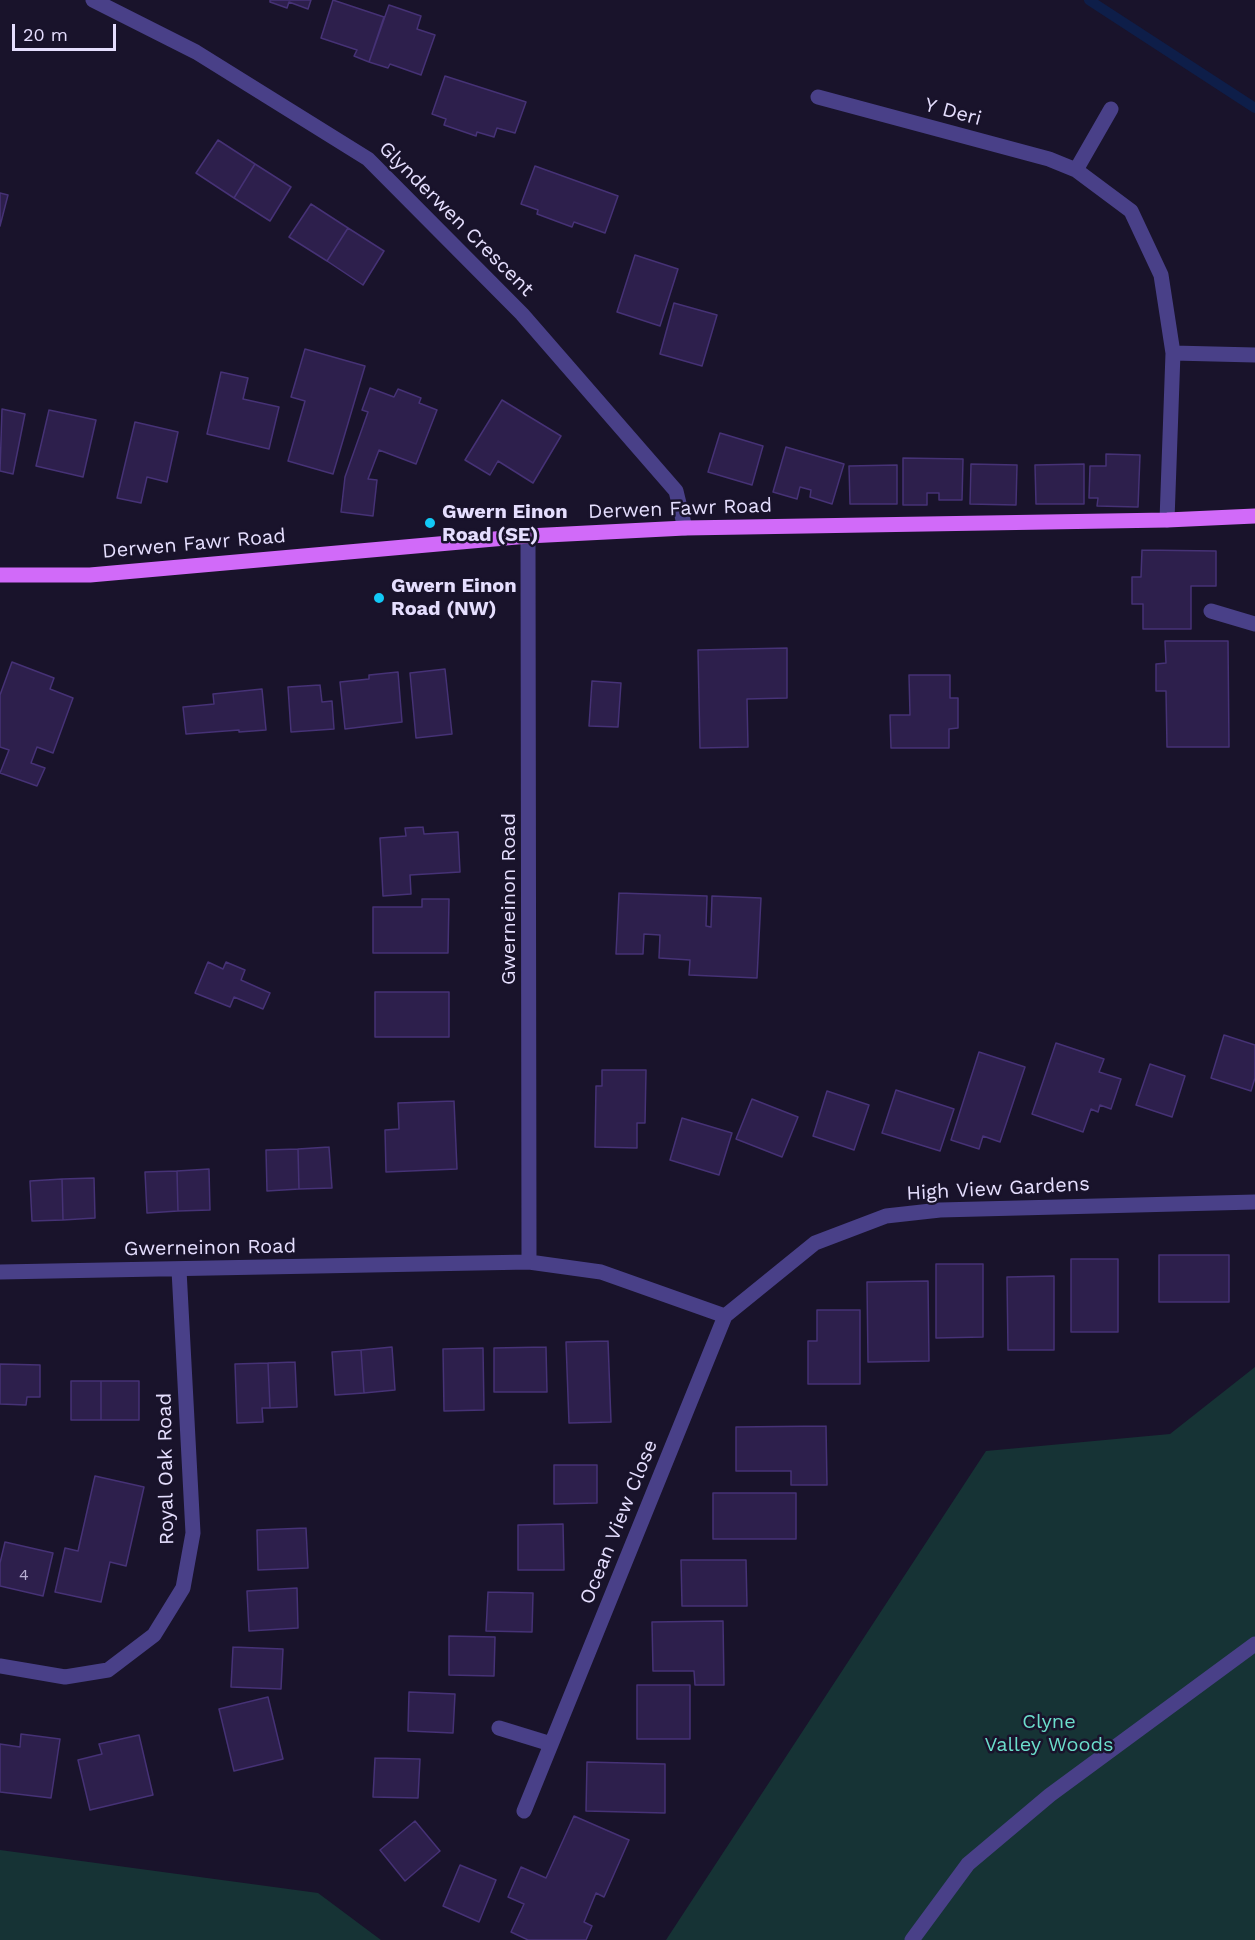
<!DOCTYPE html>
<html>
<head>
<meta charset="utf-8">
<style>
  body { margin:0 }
  #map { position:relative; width:1255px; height:1940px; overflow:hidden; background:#19132b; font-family:"Work Sans",sans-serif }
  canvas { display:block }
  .scale { position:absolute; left:12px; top:24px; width:104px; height:27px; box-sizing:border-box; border:3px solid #e5defe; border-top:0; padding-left:8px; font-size:18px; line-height:21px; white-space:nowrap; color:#e5defe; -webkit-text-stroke:4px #19132b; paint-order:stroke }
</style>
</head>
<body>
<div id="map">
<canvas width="1255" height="1940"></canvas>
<div class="scale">20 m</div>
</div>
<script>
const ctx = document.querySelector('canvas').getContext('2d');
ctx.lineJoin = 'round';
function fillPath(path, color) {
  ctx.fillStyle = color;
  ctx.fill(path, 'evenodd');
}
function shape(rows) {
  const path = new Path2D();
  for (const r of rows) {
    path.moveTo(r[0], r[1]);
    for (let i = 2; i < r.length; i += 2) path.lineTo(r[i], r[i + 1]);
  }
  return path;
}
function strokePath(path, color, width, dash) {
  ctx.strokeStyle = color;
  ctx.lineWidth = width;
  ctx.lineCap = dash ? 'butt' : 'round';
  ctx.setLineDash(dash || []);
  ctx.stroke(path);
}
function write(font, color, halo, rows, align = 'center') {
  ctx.font = font + ' "Work Sans",sans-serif';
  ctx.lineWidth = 5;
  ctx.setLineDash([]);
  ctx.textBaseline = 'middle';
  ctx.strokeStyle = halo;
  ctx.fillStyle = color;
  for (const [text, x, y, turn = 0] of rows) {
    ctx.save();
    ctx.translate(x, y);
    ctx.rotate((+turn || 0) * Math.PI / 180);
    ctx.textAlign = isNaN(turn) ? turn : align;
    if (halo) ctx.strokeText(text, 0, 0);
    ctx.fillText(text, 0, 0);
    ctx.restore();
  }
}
fillPath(shape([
  [1255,1367,1255,1940,666,1940,986,1451,1170,1434],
  [0,1850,318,1893,381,1940,0,1940]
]), '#163335');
strokePath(shape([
  [1089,0,1255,108]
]), '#0e1e49', 10);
const building = shape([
  [270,0,311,0,308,9,289,2,287,8,270,2,270,0],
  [333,0,384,17,369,62,354,56,357,50,321,38,333,0],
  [389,5,421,16,417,29,435,35,421,75,390,64,388,68,369,62,389,5],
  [445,76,526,102,515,133,497,128,494,137,477,132,476,136,444,125,446,119,432,114,445,76],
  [218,140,255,164,234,198,196,173,218,140],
  [255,164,291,187,270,221,234,198,255,164],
  [535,166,618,196,605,233,574,222,572,227,537,214,538,210,521,204,535,166],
  [0,193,8,195,0,226,0,193],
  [311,204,348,228,327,261,289,237,311,204],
  [348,228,384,251,363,285,327,261,348,228],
  [635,255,678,269,660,326,617,312,635,255],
  [674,303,717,315,702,366,660,354,674,303],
  [305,349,365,366,333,474,288,461,305,401,291,397,305,349],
  [221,372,248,378,243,399,279,407,269,449,207,434,221,372],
  [370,388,394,397,398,389,421,398,419,403,437,410,416,464,379,450,368,479,377,480,373,516,341,512,345,477,368,412,362,410,370,388],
  [502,400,561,436,533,483,498,461,490,475,465,460,502,400],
  [2,409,25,414,13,474,0,471,2,409],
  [49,410,96,420,83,477,36,466,49,410],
  [135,422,178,432,167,482,147,477,141,503,117,498,135,422],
  [720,433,763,446,752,485,708,472,720,433],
  [786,447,844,464,832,504,810,497,811,490,800,487,797,499,773,492,786,447],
  [1106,454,1140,455,1138,507,1097,506,1098,498,1089,498,1090,466,1106,466,1106,454],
  [903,458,963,459,962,500,939,500,939,493,927,493,927,505,903,505,903,458],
  [971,464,1017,465,1016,505,970,504,971,464],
  [1084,464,1084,504,1036,504,1035,465,1084,464],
  [897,465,897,504,850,504,849,466,897,465],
  [1142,550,1216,551,1216,586,1191,586,1191,629,1143,629,1143,604,1132,604,1132,577,1141,577,1142,550],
  [1165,641,1228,641,1229,747,1167,747,1166,691,1156,691,1156,664,1166,663,1165,641],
  [787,648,787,698,747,699,748,747,700,748,698,650,787,648],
  [12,662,54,678,50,689,73,698,53,753,37,747,31,763,45,768,37,786,0,773,9,750,0,747,0,695,12,662],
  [445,669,452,734,416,738,410,673,445,669],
  [398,672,402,722,345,729,340,682,369,679,369,675,398,672],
  [909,675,950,675,950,698,958,698,958,728,949,729,949,748,891,748,890,715,910,715,909,675],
  [592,681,621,683,618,727,589,726,592,681],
  [320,685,322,702,332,701,334,729,291,732,288,687,320,685],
  [262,689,266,730,239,732,239,730,186,734,183,707,214,704,213,694,262,689],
  [423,827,424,834,458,832,460,872,410,875,411,894,383,896,380,838,406,836,405,828,423,827],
  [619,893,707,896,706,926,711,927,712,896,761,898,757,978,689,975,690,960,659,958,660,935,644,934,643,954,616,954,619,893],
  [422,899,449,899,448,953,373,953,373,907,422,907,422,899],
  [208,962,223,969,226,962,245,970,241,980,270,993,263,1009,234,997,230,1007,195,993,208,962],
  [375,992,449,992,449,1037,375,1037,375,992],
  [1224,1035,1255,1045,1255,1078,1251,1091,1211,1078,1224,1035],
  [1056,1043,1104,1059,1099,1072,1121,1079,1111,1109,1100,1105,1098,1112,1091,1109,1083,1132,1032,1114,1056,1043],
  [979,1052,1025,1067,1000,1142,983,1136,979,1149,951,1140,979,1052],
  [1150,1064,1185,1076,1172,1117,1136,1105,1150,1064],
  [602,1070,646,1070,645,1123,637,1123,637,1148,595,1147,596,1086,602,1086,602,1070],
  [896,1090,954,1109,940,1151,882,1133,896,1090],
  [827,1091,869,1105,854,1150,813,1136,827,1091],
  [752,1099,798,1117,782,1157,736,1139,752,1099],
  [454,1101,457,1169,386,1172,385,1130,399,1129,398,1103,454,1101],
  [682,1118,732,1133,719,1175,670,1160,682,1118],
  [329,1147,332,1188,299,1189,298,1149,329,1147],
  [298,1149,299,1189,267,1191,266,1150,298,1149],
  [209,1169,210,1210,178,1211,177,1171,209,1169],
  [177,1171,178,1211,147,1213,145,1172,177,1171],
  [94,1178,95,1218,63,1220,62,1179,94,1178],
  [62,1179,63,1220,32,1221,30,1181,62,1179],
  [1159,1255,1229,1255,1229,1302,1159,1302,1159,1255],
  [1071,1259,1118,1259,1118,1332,1071,1332,1071,1259],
  [936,1264,983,1264,983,1337,936,1338,936,1264],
  [1054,1276,1054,1350,1008,1350,1007,1277,1054,1276],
  [928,1281,929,1361,868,1362,867,1282,928,1281],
  [817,1310,860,1310,860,1384,808,1384,808,1341,817,1341,817,1310],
  [608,1341,611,1422,569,1423,566,1342,608,1341],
  [392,1347,395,1390,364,1393,361,1350,392,1347],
  [546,1347,547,1392,494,1392,494,1348,546,1347],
  [483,1348,484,1410,444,1411,443,1349,483,1348],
  [361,1350,364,1393,335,1395,332,1352,361,1350],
  [295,1362,297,1407,270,1408,268,1363,295,1362],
  [268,1363,270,1408,262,1408,263,1422,237,1423,235,1364,268,1363],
  [0,1364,40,1365,40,1397,27,1397,26,1405,0,1404,0,1364],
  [71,1381,101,1381,101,1420,71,1420,71,1381],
  [101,1381,139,1381,139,1420,101,1420,101,1381],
  [826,1426,827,1485,791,1485,791,1471,736,1471,736,1427,826,1426],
  [554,1465,597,1465,597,1503,554,1504,554,1465],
  [95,1476,144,1487,126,1566,110,1562,101,1602,55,1592,65,1548,78,1551,95,1476],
  [713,1493,796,1493,796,1539,713,1539,713,1493],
  [563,1524,564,1570,518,1570,518,1525,563,1524],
  [306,1528,308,1568,258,1570,257,1530,306,1528],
  [5,1542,53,1553,43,1596,0,1586,0,1563,5,1542],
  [681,1560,746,1560,747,1606,682,1606,681,1560],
  [297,1588,298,1628,249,1631,247,1591,297,1588],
  [488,1592,533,1593,532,1632,486,1631,488,1592],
  [723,1621,724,1685,695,1685,694,1671,653,1671,652,1622,723,1621],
  [449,1636,495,1637,494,1676,449,1675,449,1636],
  [233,1647,283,1649,281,1689,231,1687,233,1647],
  [637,1685,690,1685,690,1739,637,1739,637,1685],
  [409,1692,455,1694,453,1733,408,1731,409,1692],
  [268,1697,283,1759,234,1771,219,1709,268,1697],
  [21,1734,60,1739,51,1798,0,1792,0,1744,20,1747,21,1734],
  [139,1735,153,1795,90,1810,78,1760,102,1754,99,1744,139,1735],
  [375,1758,420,1759,418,1798,373,1797,375,1758],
  [587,1762,665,1764,665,1813,586,1811,587,1762],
  [574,1816,629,1840,604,1897,596,1893,584,1922,592,1926,586,1940,528,1940,511,1932,524,1904,508,1897,521,1867,546,1878,574,1816],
  [415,1821,440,1851,405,1881,380,1850,415,1821],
  [460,1865,496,1880,479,1922,443,1906,460,1865]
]);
fillPath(building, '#2d1f4c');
strokePath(building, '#463276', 1.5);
strokePath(shape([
  [93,0,196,52,368,159,522,314,676,491,685,528],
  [818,97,1049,159,1076,170,1131,211,1161,275,1173,353,1167,520],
  [1076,170,1111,109],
  [1173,353,1255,355],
  [528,536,529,1262],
  [1211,611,1255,624],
  [0,1272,529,1262,601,1272,725,1316,815,1243,886,1216,940,1210,1255,1202],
  [0,1666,65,1677,108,1670,154,1635,183,1588,193,1533,179,1270],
  [499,1728,551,1744],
  [524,1811,725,1316],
  [912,1940,968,1864,1050,1795,1255,1644]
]), '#494088', 15);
strokePath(shape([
  [0,575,90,575,528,536,685,528,1167,520,1255,516]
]), '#d16af9', 15);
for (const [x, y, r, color] of [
  [430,523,6,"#12c9f6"],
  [379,598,6,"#12c9f6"]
]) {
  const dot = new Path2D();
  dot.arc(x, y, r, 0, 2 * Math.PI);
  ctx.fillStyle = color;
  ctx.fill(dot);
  strokePath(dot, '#19132b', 2);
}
write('16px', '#b7aed2', null, [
  ["4",24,1575]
]);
write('20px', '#e5defe', '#19132b', [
  ["Y Deri",953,112,15],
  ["Glynderwen Crescent",456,219,45],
  ["Derwen Fawr Road",680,509,-2],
  ["Derwen Fawr Road",194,544,-5],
  ["Gwerneinon Road",509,899,-90],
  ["High View Gardens",998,1189,-3],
  ["Gwerneinon Road",210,1248,-1],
  ["Royal Oak Road",166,1469,-91],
  ["Ocean View Close",619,1522,-68]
]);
write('bold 20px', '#e5defe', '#19132b', [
  ["Gwern Einon",442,512],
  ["Road (SE)",442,535],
  ["Gwern Einon",391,586],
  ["Road (NW)",391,609]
], 'left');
write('20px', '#6bddcb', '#19132b', [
  ["Clyne",1049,1722],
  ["Valley Woods",1049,1745]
]);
</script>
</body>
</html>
